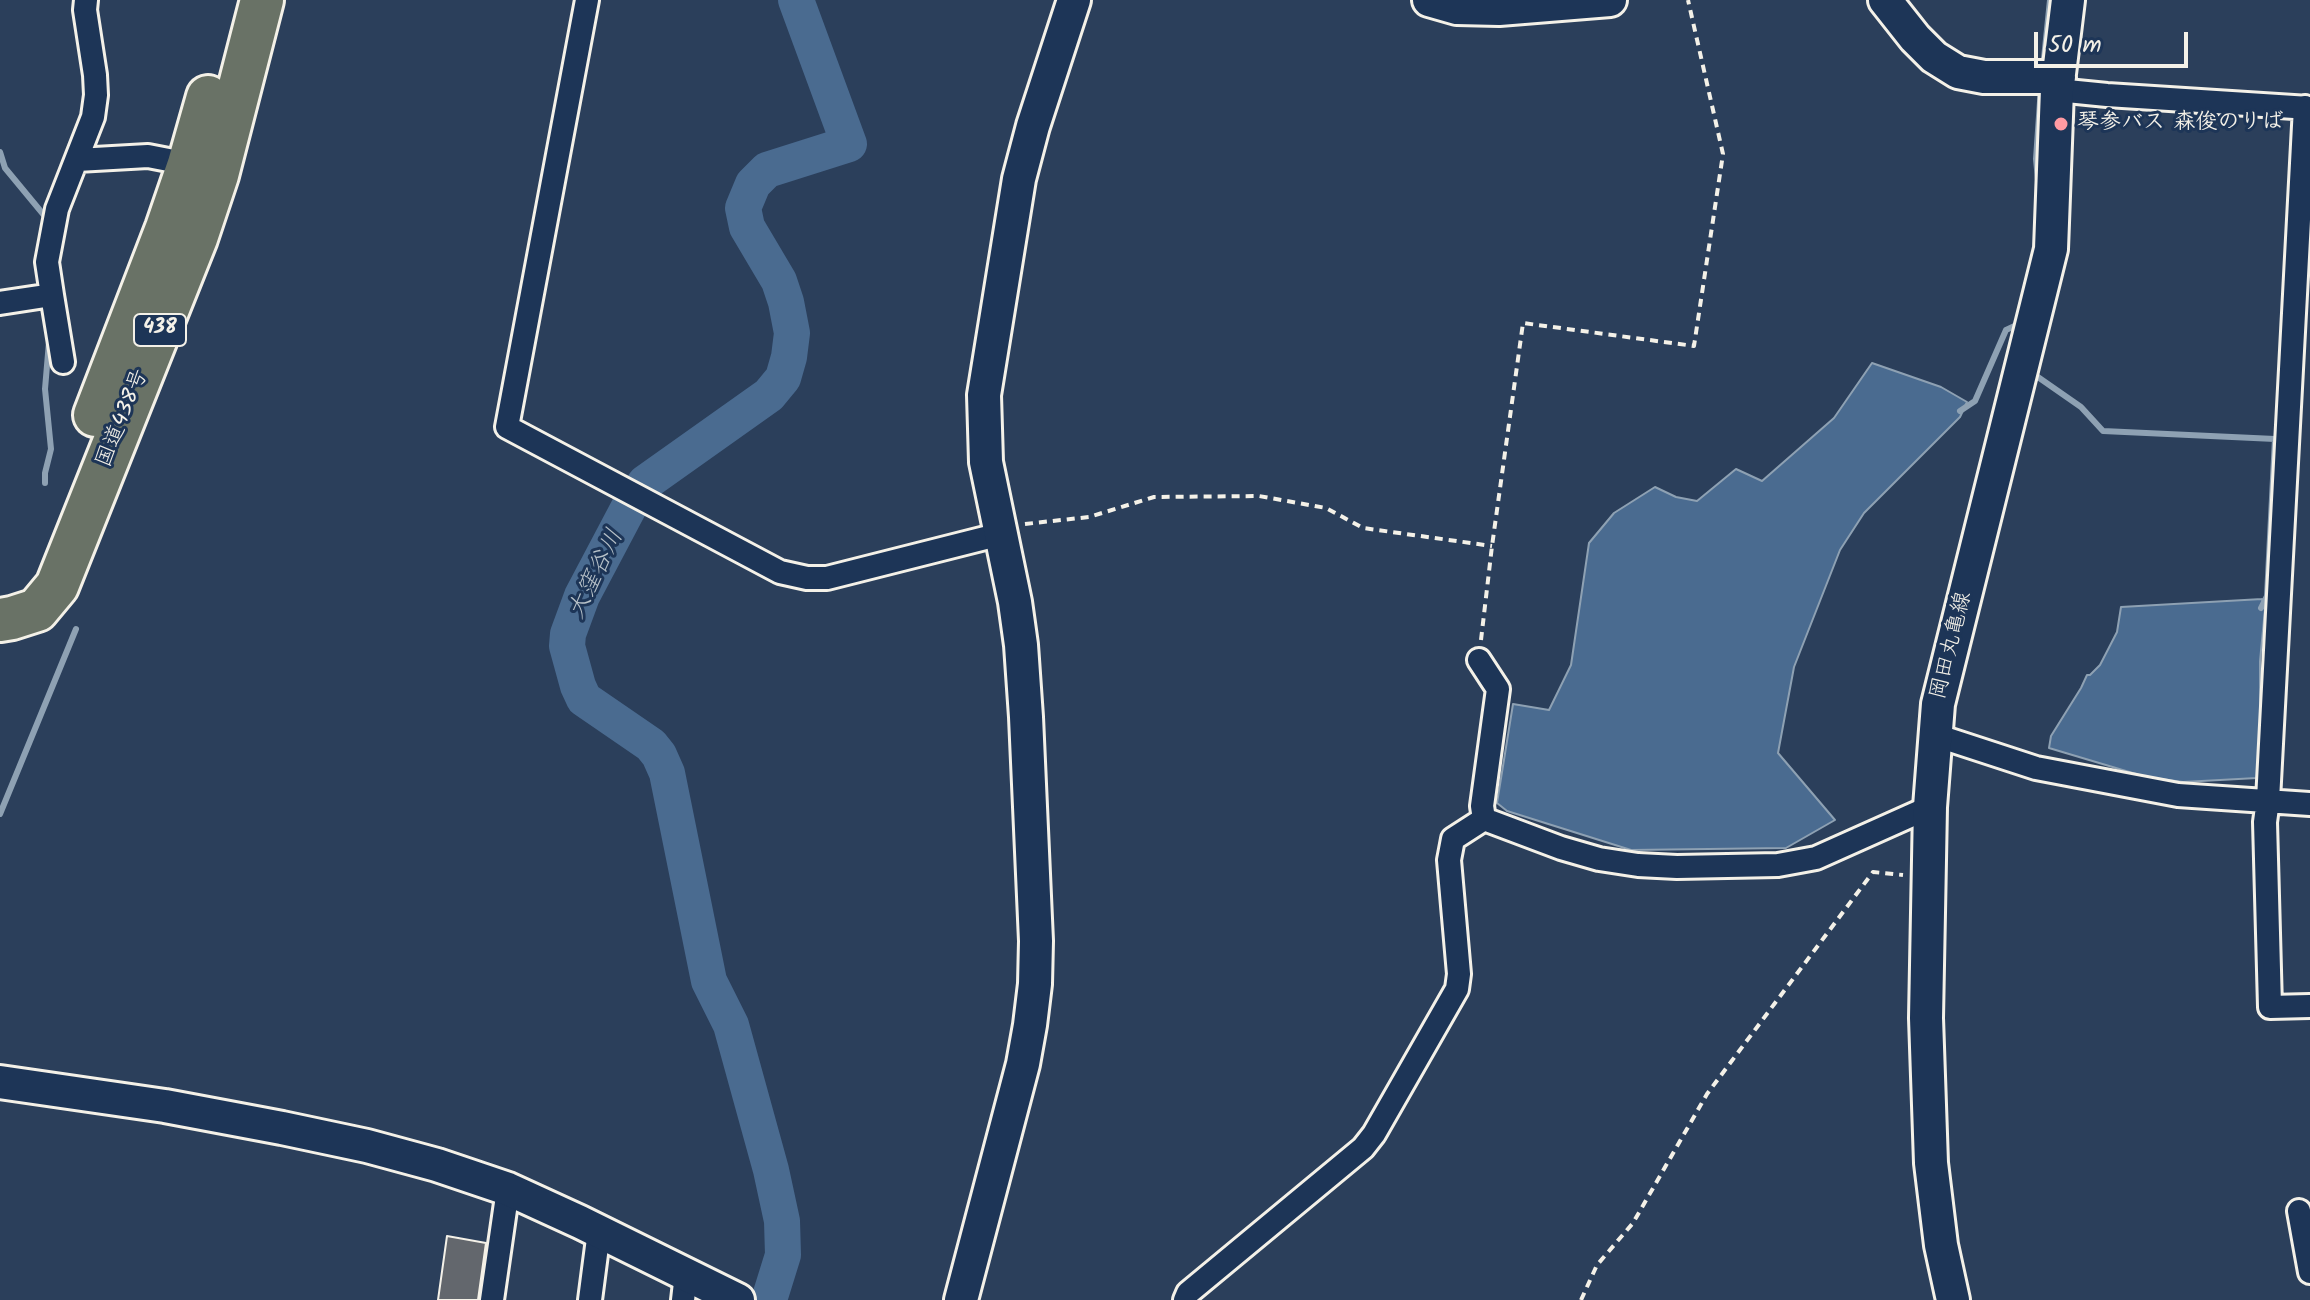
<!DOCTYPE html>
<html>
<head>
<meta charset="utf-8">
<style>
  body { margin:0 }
  #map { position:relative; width:2310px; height:1300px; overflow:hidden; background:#2b3f5b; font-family:Kalam,sans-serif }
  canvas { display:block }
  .scale { position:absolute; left:2034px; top:32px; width:154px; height:36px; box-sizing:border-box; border:4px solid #f4f1e8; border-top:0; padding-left:10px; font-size:24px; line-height:28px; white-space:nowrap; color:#f4f1e8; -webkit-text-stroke:6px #1d3557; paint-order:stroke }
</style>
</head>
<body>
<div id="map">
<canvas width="2310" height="1300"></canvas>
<div class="scale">50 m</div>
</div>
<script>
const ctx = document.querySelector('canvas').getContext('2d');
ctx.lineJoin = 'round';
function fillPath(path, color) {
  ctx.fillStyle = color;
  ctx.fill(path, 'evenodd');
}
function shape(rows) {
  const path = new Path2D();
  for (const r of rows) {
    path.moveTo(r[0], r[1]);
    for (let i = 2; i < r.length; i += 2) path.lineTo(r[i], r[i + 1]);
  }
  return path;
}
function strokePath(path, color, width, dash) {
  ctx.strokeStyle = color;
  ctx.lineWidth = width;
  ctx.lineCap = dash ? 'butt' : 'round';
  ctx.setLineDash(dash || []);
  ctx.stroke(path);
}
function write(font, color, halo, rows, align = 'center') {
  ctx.font = font + ' Kalam,"Klee One",sans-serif';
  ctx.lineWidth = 6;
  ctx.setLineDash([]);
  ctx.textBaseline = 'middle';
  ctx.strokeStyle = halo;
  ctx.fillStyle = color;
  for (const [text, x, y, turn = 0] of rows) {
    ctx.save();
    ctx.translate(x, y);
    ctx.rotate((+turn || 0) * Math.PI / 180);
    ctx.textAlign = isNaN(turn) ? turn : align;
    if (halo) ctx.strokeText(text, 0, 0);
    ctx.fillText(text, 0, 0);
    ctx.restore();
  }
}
const water = shape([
  [1872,363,1941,387,1967,402,1960,417,1864,513,1840,550,1794,667,1778,753,1835,820,1786,848,1631,850,1507,811,1497,803,1513,704,1549,710,1571,665,1589,543,1614,513,1655,487,1676,497,1697,501,1736,469,1762,481,1834,418,1872,363],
  [2262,599,2265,609,2260,661,2260,775,2257,778,2183,782,2146,777,2049,748,2051,736,2081,688,2087,675,2090,675,2100,665,2117,632,2121,607,2262,599]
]);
fillPath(water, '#4a6b90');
strokePath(water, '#8ea1b3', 2);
strokePath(shape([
  [2043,68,2050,0],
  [0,152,5,168,48,220],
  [2038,180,2036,159,2041,87],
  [2036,370,2035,375,2081,407,2103,431,2275,439,2267,596,2261,608],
  [1960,411,1975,401,2006,330,2021,323],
  [45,483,45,473,51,449,45,389,49,342],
  [0,814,76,629]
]), '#8ea1b3', 6);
strokePath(shape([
  [769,1300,783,1255,782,1221,771,1170,731,1025,709,981,667,773,659,755,651,745,584,699,578,686,567,646,568,634,582,596,629,507,645,483,769,395,783,378,789,357,792,333,786,302,779,281,747,227,743,208,753,184,767,170,849,144,796,0]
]), '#4a6b90', 36);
const building = shape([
  [447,1236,486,1243,478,1300,438,1300,447,1236]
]);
fillPath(building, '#63676d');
strokePath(building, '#f4f1e8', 2);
const street = shape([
  [587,0,507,427,780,572,807,578,827,578,1001,534],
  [2057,90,2107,95,2310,108],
  [2305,107,2268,800,2265,822,2270,1007,2310,1006],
  [77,160,148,156,189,164],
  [52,295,63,362],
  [0,303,52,295,47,262,57,209,93,117,96,95,95,75,85,10,86,0],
  [1479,660,1498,689,1482,806,1484,819],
  [1935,735,2036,768,2178,795,2310,804],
  [1484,819,1561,848,1599,859,1638,865,1677,867,1778,865,1816,858,1930,807],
  [2299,1211,2310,1272],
  [492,1300,508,1189],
  [590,1300,599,1231],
  [683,1300,686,1274],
  [1185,1300,1188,1293,1363,1148,1374,1134,1457,989,1459,974,1449,860,1453,839,1484,819]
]);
const secondary = shape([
  [1429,0,1457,8,1499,9,1610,0],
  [1885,0,1915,38,1934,57,1958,72,1984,77,2059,77],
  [0,1082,165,1106,282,1128,367,1146,437,1165,508,1189,580,1222,738,1300],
  [961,1300,1023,1064,1030,1025,1035,984,1036,941,1026,717,1021,645,1015,602,986,462,984,395,1019,179,1033,126,1074,0],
  [1953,1300,1941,1245,1931,1163,1926,1018,1930,807,1938,704,2051,249,2057,90,2068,0]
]);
const highway = shape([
  [95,415,167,228,189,164,208,97],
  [0,620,12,618,37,610,57,586,196,238,217,175,262,0]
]);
strokePath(street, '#f4f1e8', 28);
strokePath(secondary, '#f4f1e8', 38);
strokePath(highway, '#f4f1e8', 48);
strokePath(shape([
  [1025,524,1089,517,1154,497,1259,496,1326,508,1363,528,1492,546],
  [1481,640,1492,546,1523,323,1694,346,1723,154,1688,0],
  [1581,1300,1597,1265,1633,1223,1707,1094,1873,872,1903,875]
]), '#f4f1e8', 4, [8, 6]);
strokePath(street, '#1d3557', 22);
strokePath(secondary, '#1d3557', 32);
strokePath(highway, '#697266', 42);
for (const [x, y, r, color] of [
  [2061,124,8,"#ff9aa2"]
]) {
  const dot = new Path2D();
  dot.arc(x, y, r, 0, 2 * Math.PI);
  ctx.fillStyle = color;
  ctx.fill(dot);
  strokePath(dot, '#1d3557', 3);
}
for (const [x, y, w] of [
  [160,330,52]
]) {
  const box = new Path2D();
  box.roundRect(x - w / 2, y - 16, w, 32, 6);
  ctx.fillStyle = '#1d3557';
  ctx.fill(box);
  strokePath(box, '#f4f1e8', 2);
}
write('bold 20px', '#f4f1e8', null, [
  ["438",160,330]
]);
write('bold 22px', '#f4f1e8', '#1d3557', [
  ["琴参バス 森俊のりば",2077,124]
], 'left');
write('22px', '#f4f1e8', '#1d3557', [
  ["国道438号",124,419,-68],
  ["岡田丸亀線",1953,646,-76]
]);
write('italic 24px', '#b8c2c9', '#1d3557', [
  ["大窪谷川",598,575,-64]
]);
</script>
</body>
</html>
